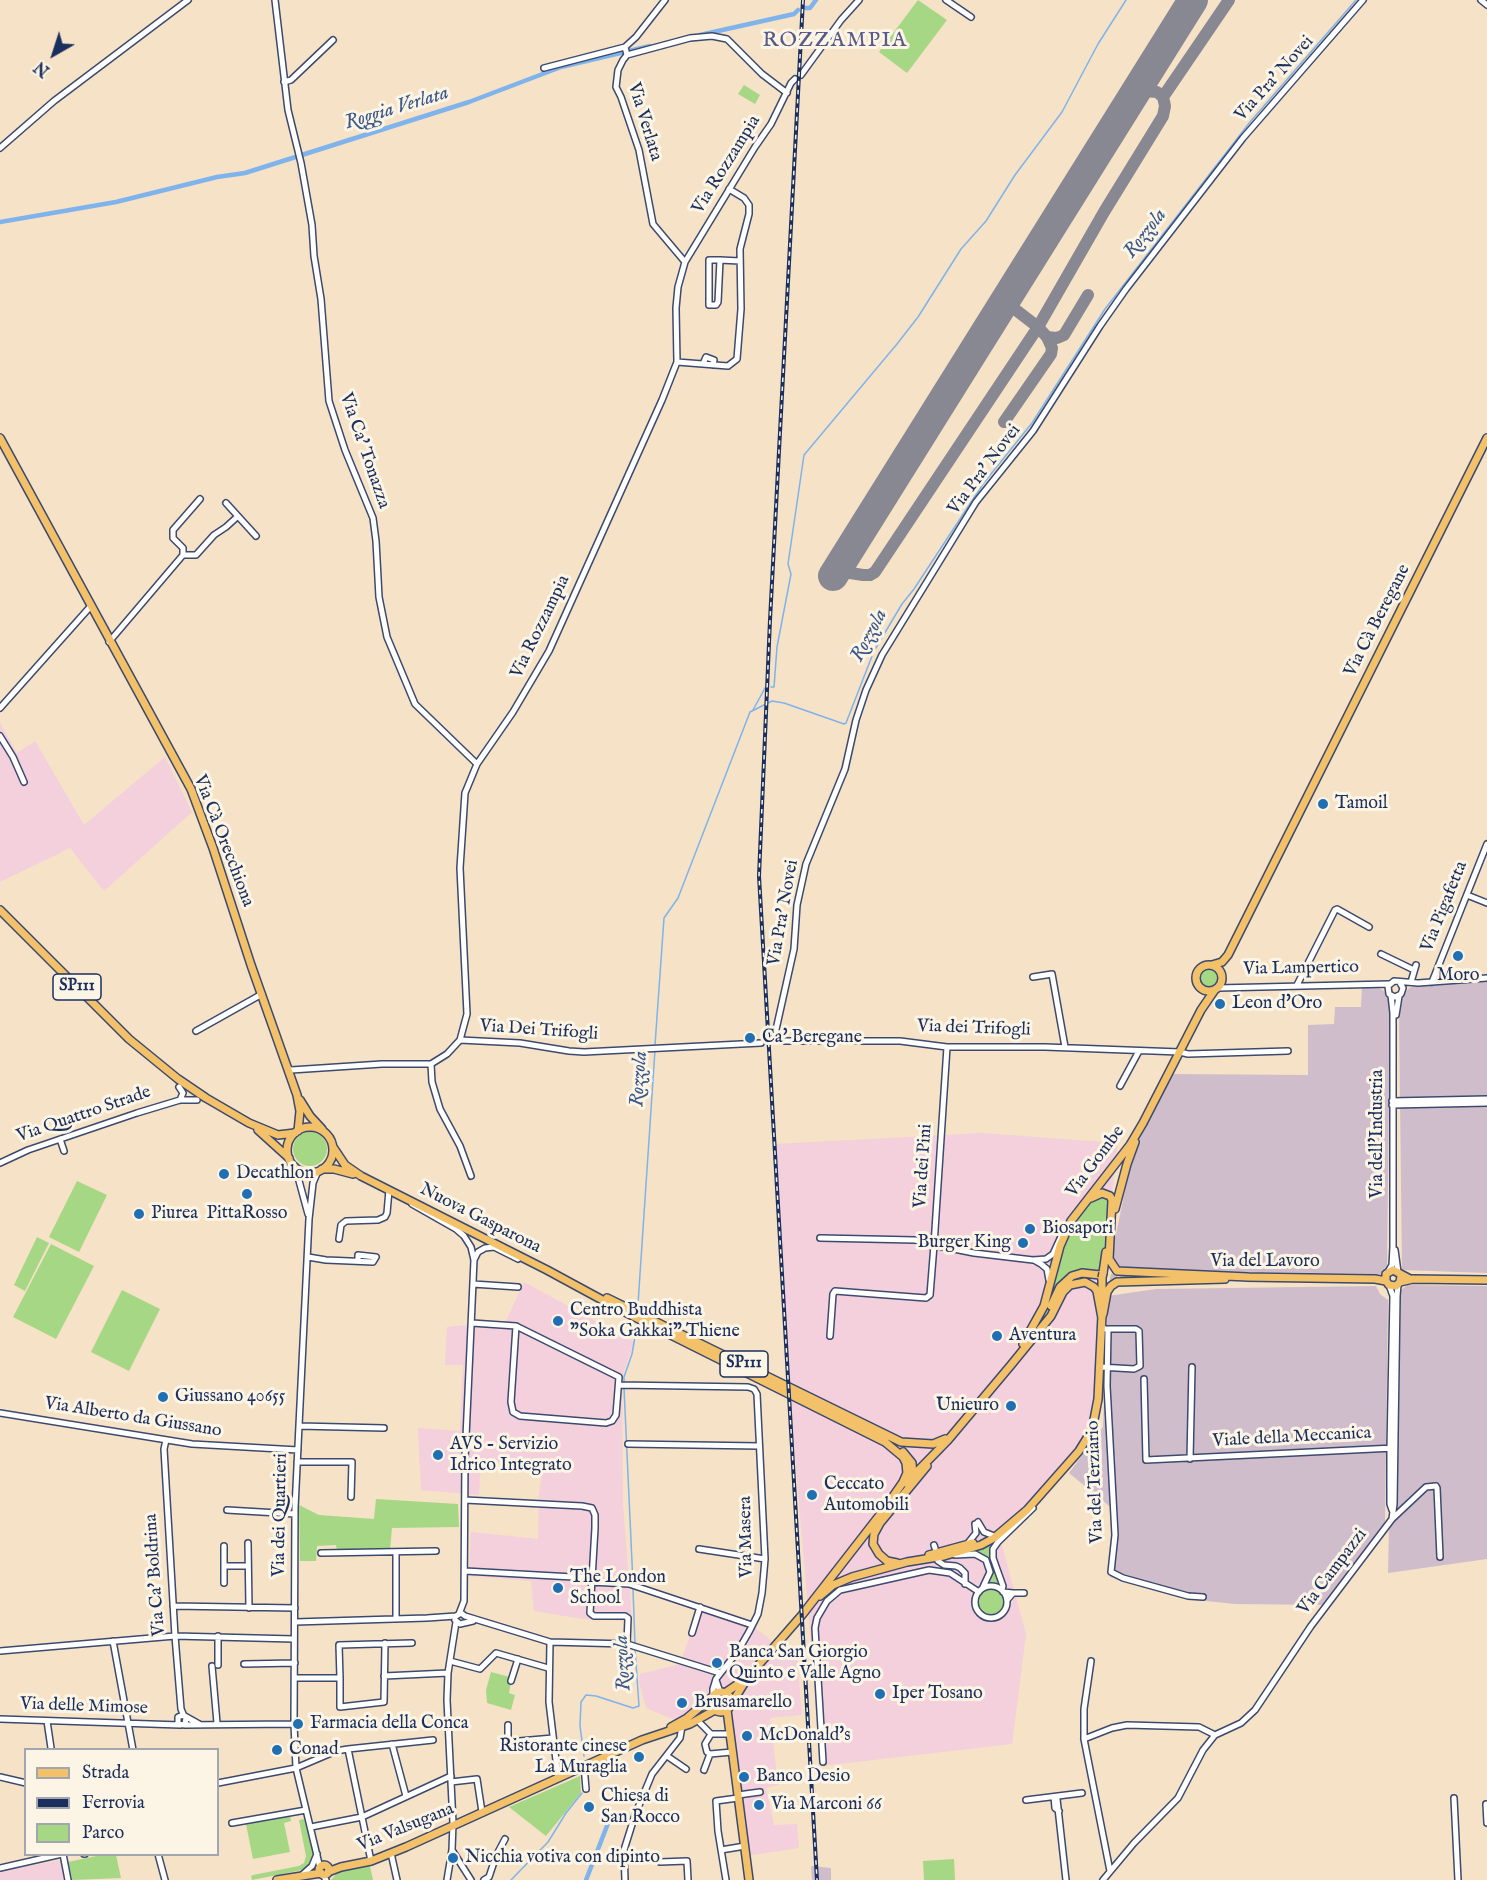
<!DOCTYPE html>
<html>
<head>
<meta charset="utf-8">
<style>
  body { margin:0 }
  #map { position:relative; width:1487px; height:1880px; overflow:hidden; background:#f6e2c6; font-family:"IM FELL English",serif }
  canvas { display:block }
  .legend { position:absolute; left:24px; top:1748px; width:195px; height:108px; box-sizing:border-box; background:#fcf5e5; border:2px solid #a2a6af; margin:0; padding:8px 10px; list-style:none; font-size:18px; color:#1b2f5e }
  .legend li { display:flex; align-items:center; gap:12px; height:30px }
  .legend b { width:30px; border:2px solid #a2a6af }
  .north { position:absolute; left:24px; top:24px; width:60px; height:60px; -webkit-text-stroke:4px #fcf5e5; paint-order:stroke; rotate:219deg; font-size:16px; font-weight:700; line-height:24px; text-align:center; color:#1b2f5e }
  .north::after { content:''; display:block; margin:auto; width:21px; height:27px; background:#1b2f5e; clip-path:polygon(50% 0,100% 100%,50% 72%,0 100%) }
</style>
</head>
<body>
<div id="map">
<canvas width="1487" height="1880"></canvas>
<ul class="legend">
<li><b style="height:8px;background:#f4c16b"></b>Strada</li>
<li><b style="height:8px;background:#1b2f5e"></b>Ferrovia</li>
<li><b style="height:16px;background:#a6d785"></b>Parco</li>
</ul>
<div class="north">N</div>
</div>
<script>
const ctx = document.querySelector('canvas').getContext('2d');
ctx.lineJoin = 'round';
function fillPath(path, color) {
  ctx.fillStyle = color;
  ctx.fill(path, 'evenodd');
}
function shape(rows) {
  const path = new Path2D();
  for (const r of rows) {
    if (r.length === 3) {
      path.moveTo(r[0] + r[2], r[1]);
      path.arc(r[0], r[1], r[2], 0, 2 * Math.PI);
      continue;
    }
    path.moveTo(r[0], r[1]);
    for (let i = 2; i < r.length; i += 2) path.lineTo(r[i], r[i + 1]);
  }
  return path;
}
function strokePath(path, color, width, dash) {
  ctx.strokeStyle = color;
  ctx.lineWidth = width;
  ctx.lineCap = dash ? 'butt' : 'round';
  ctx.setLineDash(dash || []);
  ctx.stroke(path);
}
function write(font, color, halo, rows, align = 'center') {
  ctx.font = font + ' "IM FELL English",serif';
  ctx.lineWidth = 6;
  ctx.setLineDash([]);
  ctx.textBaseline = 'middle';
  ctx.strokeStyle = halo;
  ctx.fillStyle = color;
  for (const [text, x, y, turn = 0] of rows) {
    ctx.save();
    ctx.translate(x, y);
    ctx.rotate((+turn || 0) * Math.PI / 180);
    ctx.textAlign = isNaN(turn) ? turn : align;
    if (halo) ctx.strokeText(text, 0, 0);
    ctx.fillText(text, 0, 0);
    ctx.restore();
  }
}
fillPath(shape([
  [0,723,17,753,35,741,84,825,165,757,192,812,104,891,70,848,0,882],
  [982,1133,1118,1143,1100,1294,1092,1430,1000,1538,1026,1634,1012,1744,821,1766,789,1382,775,1144],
  [524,1282,634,1342,622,1377,623,1505,632,1621,583,1619,534,1611,531,1581,469,1576,471,1532,538,1539,539,1495,543,1465,481,1461,479,1495,421,1490,418,1428,460,1431,463,1365,445,1365,447,1327,506,1321],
  [700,1607,753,1626,774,1643,797,1657,802,1715,770,1718,778,1785,766,1788,774,1825,797,1824,799,1848,746,1856,730,1731,719,1712,699,1712,678,1721,646,1708,639,1682,640,1674,680,1664],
  [62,1860,66,1880,0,1880,0,1871]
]), '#f4cfdc');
fillPath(shape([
  [1487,981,1487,1273,1402,1270,1399,1014,1401,998,1409,988,1419,985],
  [1362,986,1377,987,1384,991,1389,1000,1390,1013,1387,1266,1381,1274,1134,1270,1119,1268,1114,1261,1114,1244,1127,1181,1138,1142,1172,1074,1308,1075,1308,1025,1334,1024,1335,1007,1361,1007],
  [1407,1285,1487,1286,1487,1559,1388,1573,1389,1527,1396,1505,1399,1292],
  [1376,1286,1380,1294,1388,1300,1385,1522,1325,1605,1235,1604,1187,1599,1110,1577,1114,1510,1069,1473,1103,1427,1108,1296,1156,1289],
  [811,1866,831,1868,831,1880,812,1880]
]), '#d0bdcc');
fillPath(shape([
  [918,0,947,20,907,73,879,52],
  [744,85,760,95,755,104,738,94],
  [1209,978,10],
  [310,1149,17],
  [77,1181,107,1195,79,1252,49,1237],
  [1099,1195,1109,1199,1108,1233,1100,1273,1074,1273,1050,1302,1044,1322,1032,1336,1045,1310,1057,1262,1072,1223,1092,1199],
  [37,1237,49,1243,25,1291,14,1285],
  [51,1244,94,1266,56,1339,13,1317],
  [122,1290,160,1309,129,1371,91,1352],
  [376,1499,458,1504,459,1527,392,1528,390,1550,337,1551,336,1545,317,1546,316,1561,300,1561,299,1505,319,1515,374,1519],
  [993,1543,991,1549,990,1559,1000,1586,989,1584,992,1575,991,1563,985,1556,973,1552],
  [991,1602,13],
  [491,1672,510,1677,511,1682,509,1693,515,1695,511,1710,487,1703,486,1690],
  [580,1776,581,1793,546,1836,509,1807],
  [290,1815,291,1821,284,1823,290,1852,253,1859,246,1824],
  [304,1819,314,1853,311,1862,307,1867,302,1870,252,1880,251,1876,253,1875,299,1866,304,1863,306,1856,299,1820],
  [106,1854,116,1855,121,1878,72,1880,68,1862],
  [954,1859,955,1880,924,1880,923,1861],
  [370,1866,373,1880,331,1880,338,1872]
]), '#a6d785');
strokePath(shape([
  [771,687,774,687,777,647,791,574,788,564,804,455,897,344,918,317,961,249,986,221,1015,175,1062,112,1098,44,1126,0],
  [753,710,765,688],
  [655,1045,664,918,678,898,750,712,772,701,784,703,844,724,846,723,874,651,902,604,914,589,983,484,1032,423,1105,309,1250,122,1356,0],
  [638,1304,655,1050],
  [624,1383,624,1377,632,1354,637,1325],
  [624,1388,633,1584],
  [633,1589,635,1644],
  [584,1756,580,1726,581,1702,586,1695,596,1696,633,1708,639,1706,635,1649],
  [511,1880,548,1842,566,1813,582,1793]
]), '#7eb3ec', 1.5);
strokePath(shape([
  [805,8,810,8,816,0],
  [700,35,794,14,798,10],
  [0,222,116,202,217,177,245,173,469,102,561,67,650,46],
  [586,1880,612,1813]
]), '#7eb3ec', 4.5);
strokePath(shape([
  [1133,96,1144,91,1157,92,1163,97],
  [998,312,1012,307],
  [1047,337,1057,338,1064,335,1088,295],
  [1004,422,1051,354,1052,348,1047,337,1038,327,1104,212,1163,116,1165,106,1163,97,1229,0],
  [840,565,844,572,863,575,870,575,875,572,1038,327,1012,307,1011,292]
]), '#888892', 12);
strokePath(shape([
  [833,576,1193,0]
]), '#888892', 30);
strokePath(shape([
  [1100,1275,1114,1278,1156,1278]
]), '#cabeb1', 7, [7, 3.5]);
const minor = shape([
  [275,0,288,110,301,163,312,225,314,256,321,299,329,401,345,450,373,518,376,541,379,597,387,637,415,704,477,764],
  [946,0,971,17],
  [1481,0,1487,5],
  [627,55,625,47,636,37,665,0],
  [544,68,625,47],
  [801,75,841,20,859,0],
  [284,82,291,80,333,40],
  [0,148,54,101,188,0],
  [720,260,718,302,716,305,709,305,709,260,720,260,740,261],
  [685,262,653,224,639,150,621,97,616,87,618,70,623,60,627,55,690,38,712,36,727,39,762,74,787,93],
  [677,362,728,366,737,359,741,309,740,249,749,214,749,205,744,198,729,189],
  [703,364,706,357,714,360,713,365],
  [226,503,256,536],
  [183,555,183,548,173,538,173,530,200,499],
  [109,642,183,555,196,555,214,535,226,527,237,517],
  [0,708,90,607],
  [0,736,13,757,24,782],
  [1467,895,1487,903],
  [1381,954,1414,970],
  [1033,977,1052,974,1065,1047],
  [1411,982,1416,965],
  [1432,982,1487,844],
  [1400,983,1403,988,1401,994,1395,997,1389,994,1388,986,1394,981,1418,983,1487,978],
  [1297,985,1335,910,1337,909,1369,927],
  [1218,988,1389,984],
  [1396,1015,1399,996],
  [196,1031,262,994],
  [460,1040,520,1043,569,1051,584,1052,761,1043],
  [1288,1051,1188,1054,1180,1052,1045,1047,947,1047,900,1041,783,1041,778,1040,775,1034,794,949,797,905,806,864,845,769,856,720,866,690,882,655,976,502,1033,431,1100,326,1126,289,1243,138,1363,0],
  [431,1064,432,1082,440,1109,460,1146,471,1176],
  [288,1068,291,1070,382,1064,431,1064,447,1054,460,1040,467,1014,460,868,465,793,477,764,513,712,549,651,662,400,677,362,676,308,678,287,685,262,755,147,771,124,791,83,795,79],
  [1120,1086,1139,1051],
  [179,1087,183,1093,180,1100],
  [1392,1101,1487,1099],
  [1392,1105,1487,1103],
  [60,1139,64,1151],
  [0,1163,28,1150,137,1113,180,1100,197,1100],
  [295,1166,308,1214],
  [318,1171,313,1183,309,1219,295,1508,294,1724,296,1768,320,1868],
  [412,1204,456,1229,464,1236,471,1247,474,1260,465,1459,464,1601,459,1614],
  [820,1238,915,1240,934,1245,947,1047],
  [339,1239,341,1225,346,1221,378,1220,385,1217,387,1213,389,1190],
  [1395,1250,1398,1272],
  [308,1257,326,1260,373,1262,376,1257,358,1255,358,1261],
  [474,1260,478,1252,485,1248,494,1247,518,1259],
  [1034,1260,1041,1264,1047,1269,1049,1280],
  [1388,1272,1392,1265,1393,1247,1393,1013,1391,995],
  [473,1284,518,1287],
  [1389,1285,1393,1296,1390,1448,1390,1504,1392,1510],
  [472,1323,516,1326,619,1377,616,1415,612,1421,606,1423,520,1416,513,1412,511,1402,516,1326],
  [1101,1327,1108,1330,1107,1386,1115,1535,1111,1572,1123,1578,1188,1596,1203,1597],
  [830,1336,833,1294,835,1291,926,1298,930,1295,934,1245,974,1253,1033,1260,1046,1259,1053,1254,1065,1228],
  [1100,1367,1134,1369,1140,1366,1139,1331,1136,1329,1108,1329],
  [1144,1379,1146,1460,1394,1448],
  [619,1385,748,1387,754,1389,757,1394,765,1559,762,1593,758,1614,750,1630,738,1651,716,1679,713,1689,713,1696],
  [0,1413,192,1444,298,1450],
  [299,1426,384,1428],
  [166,1440,164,1449,175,1636,181,1709,184,1716],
  [628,1444,759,1446],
  [1190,1459,1192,1367],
  [297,1462,352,1462,351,1497],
  [465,1500,582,1506,592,1508,595,1515,595,1528,590,1613,594,1616,625,1616,628,1618,627,1644],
  [227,1510,295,1514],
  [1392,1519,1394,1504,1397,1296,1398,1285],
  [978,1522,984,1532,994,1536],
  [248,1543,249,1608],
  [968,1543,976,1533,975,1524],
  [934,1545,935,1548],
  [699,1549,765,1559],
  [321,1553,436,1551],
  [955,1555,975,1554,986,1560,990,1572,983,1587],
  [938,1561,944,1565,956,1566,960,1568,965,1573,965,1584],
  [224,1566,248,1566],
  [465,1571,591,1578],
  [591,1582,629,1584,752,1625],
  [224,1583,224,1546],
  [991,1602,16],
  [1002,1590,1003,1586,993,1558,993,1549,998,1542,1033,1508],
  [1003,1592,1013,1593,1007,1600],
  [1013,1593,1024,1593],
  [173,1606,295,1608],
  [396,1619,396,1552],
  [455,1620,460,1624,473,1621],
  [295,1622,427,1618,456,1616,461,1613,465,1616,550,1642,627,1644,720,1673],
  [692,1633,700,1607],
  [218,1636,218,1665],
  [113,1641,133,1750],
  [550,1642,549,1702,558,1777],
  [0,1651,175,1636,294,1639],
  [450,1661,480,1669,496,1653,548,1668],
  [1091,1661,1084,1709,1084,1739,1110,1871],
  [244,1664,295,1663],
  [212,1666,217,1723],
  [384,1676,448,1673],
  [295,1678,340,1678,340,1707,384,1702,385,1643],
  [340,1678,339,1645,412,1643],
  [716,1680,720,1692],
  [511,1681,518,1659],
  [186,1718,185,1724,180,1725,178,1723,178,1717,183,1715,199,1724],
  [0,1719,180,1725],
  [697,1720,711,1734],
  [47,1721,51,1748],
  [184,1725,294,1724],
  [508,1725,508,1742,553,1738],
  [711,1734,705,1744,707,1752,710,1754,732,1752],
  [711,1734,730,1734],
  [1084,1739,1112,1728,1127,1725,1199,1727,1215,1735],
  [392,1744,406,1796],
  [348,1749,371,1861],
  [667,1756,686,1769],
  [823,1762,815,1628,817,1618,827,1601,840,1590,929,1570,950,1573,979,1592],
  [584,1766,586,1789],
  [704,1770,710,1754],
  [0,1777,26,1783],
  [451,1782,477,1779,482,1812],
  [218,1783,296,1768,336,1751,348,1749,433,1740],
  [738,1795,760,1792],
  [1054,1797,1057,1799,1066,1880],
  [1054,1797,1055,1808,1059,1811],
  [1454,1798,1458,1880],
  [1026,1800,1082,1793],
  [1486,1804,1487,1823],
  [232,1823,306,1810],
  [311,1827,362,1817,451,1776],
  [452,1850,471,1880],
  [721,1850,745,1846],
  [391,1853,397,1880],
  [63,1854,68,1880],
  [84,1854,85,1854],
  [158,1854,165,1880],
  [660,1862,687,1861,688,1880],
  [0,1868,62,1854],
  [302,1875,312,1866,317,1854],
  [323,1875,326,1880],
  [447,1880,452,1850,453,1823,447,1700,448,1673,456,1622],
  [484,1880,489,1877,496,1856,505,1839],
  [625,1880,624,1850,635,1815,652,1774,680,1738,682,1726],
  [726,1880,718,1831,716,1801,738,1798],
  [1103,1880,1134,1843,1178,1798,1203,1750,1215,1735,1241,1723,1255,1710,1311,1626,1392,1519,1426,1487,1436,1486,1437,1488,1440,1557]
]);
const major = shape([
  [0,438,191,789,213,848,251,965,297,1095,300,1111,298,1131],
  [0,910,129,1039,178,1079,206,1098,249,1123,278,1135,295,1133],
  [1209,978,13],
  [1212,965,1222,962,1228,955,1487,438],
  [300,1100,310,1116,322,1129],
  [310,1150,23],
  [258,1130,289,1158],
  [333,1147,345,1165,361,1176,547,1270,619,1309,885,1442,903,1457,906,1463,907,1473,903,1482,883,1511],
  [322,1169,334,1169,353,1174],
  [1091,1198,1102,1193,1110,1196,1112,1200,1109,1259,1117,1271,1248,1277],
  [1115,1209,1127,1164,1135,1142],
  [1103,1273,1106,1252],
  [1401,1276,1400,1282,1396,1286,1389,1285,1386,1281,1386,1274,1393,1270,1410,1279],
  [1245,1277,1375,1279,1386,1281],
  [1400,1282,1413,1279,1487,1280],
  [607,1298,901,1442,933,1444,945,1439],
  [1102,1298,1102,1278],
  [1051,1306,1060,1287,1072,1276,1082,1273,1100,1275],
  [1103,1314,1107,1292,1111,1286,1117,1282,1225,1279],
  [1023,1344,1044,1306,1060,1246,1071,1221,1130,1145,1143,1123,1201,1010,1214,991],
  [903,1452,912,1463,913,1476],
  [906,1483,948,1440,1011,1365,1051,1316,1063,1292,1070,1285,1085,1282,1094,1287,1097,1291,1102,1318],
  [929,1555,973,1543],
  [897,1563,887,1561,879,1554,873,1544,874,1534,880,1523,927,1466],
  [820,1596,833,1585,852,1577,907,1562,944,1556,981,1545,994,1538,1027,1510,1079,1451,1092,1430,1098,1399,1102,1315],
  [721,1702,10],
  [725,1693,744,1680],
  [730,1706,748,1677,802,1615,886,1507],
  [727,1710,749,1880],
  [671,1727,687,1718,712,1697],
  [324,1870,5],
  [328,1872,341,1867,371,1861,406,1847,642,1740,690,1724,715,1710],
  [277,1880,321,1873]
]);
strokePath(minor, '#3c4a6e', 8);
strokePath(major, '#3c4a6e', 10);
strokePath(minor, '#fff', 5);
strokePath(major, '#f4c16b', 7);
const rail = shape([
  [803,0,770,620,759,876,817,1880]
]);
strokePath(rail, '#1b2f5e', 4);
strokePath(rail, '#fcf5e5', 1.5, [4.5]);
const majorBridge = shape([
  [1102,1278,1103,1273]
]);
strokePath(majorBridge, '#3c4a6e', 10, []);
strokePath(majorBridge, '#f4c16b', 7);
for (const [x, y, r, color] of [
  [1323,804,6,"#1f6fb2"],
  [1458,956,6,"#1f6fb2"],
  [1220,1004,6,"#1f6fb2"],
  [750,1038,6,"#1f6fb2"],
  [224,1174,6,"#1f6fb2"],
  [247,1194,6,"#1f6fb2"],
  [139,1214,6,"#1f6fb2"],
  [1030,1229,6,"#1f6fb2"],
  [1023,1243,6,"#1f6fb2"],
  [558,1321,6,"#1f6fb2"],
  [997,1336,6,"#1f6fb2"],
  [163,1397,6,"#1f6fb2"],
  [1011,1406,6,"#1f6fb2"],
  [438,1455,6,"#1f6fb2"],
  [812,1495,6,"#1f6fb2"],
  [558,1588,6,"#1f6fb2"],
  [717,1663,6,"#1f6fb2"],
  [880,1694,6,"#1f6fb2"],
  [682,1703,6,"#1f6fb2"],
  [298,1724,6,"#1f6fb2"],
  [747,1736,6,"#1f6fb2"],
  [277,1750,6,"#1f6fb2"],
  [639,1757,6,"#1f6fb2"],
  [744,1777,6,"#1f6fb2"],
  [759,1805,6,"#1f6fb2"],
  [589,1807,6,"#1f6fb2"],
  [453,1858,6,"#1f6fb2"]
]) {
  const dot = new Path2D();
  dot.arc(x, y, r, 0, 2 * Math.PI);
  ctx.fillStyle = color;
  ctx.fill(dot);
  strokePath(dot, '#fcf5e5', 2);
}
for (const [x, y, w] of [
  [77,987,48],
  [744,1364,48]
]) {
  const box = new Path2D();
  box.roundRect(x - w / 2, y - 13, w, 26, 4.5);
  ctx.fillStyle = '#fcf5e5';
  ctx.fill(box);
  strokePath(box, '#1b2f5e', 1.5);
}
write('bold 16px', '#1b2f5e', null, [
  ["SP111",77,987],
  ["SP111",744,1364]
]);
write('18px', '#1b2f5e', '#fcf5e5', [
  ["Via Pra' Novei",1275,79,-48],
  ["Via Verlata",644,122,73],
  ["Via Rozzampia",727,165,-58],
  ["Via Ca' Tonazza",364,451,71],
  ["Via Pra' Novei",985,470,-53],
  ["Via Cà Beregane",1378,621,-63],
  ["Via Rozzampia",541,627,-64],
  ["Via Cà Orecchiona",223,841,69],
  ["Via Pigafetta",1445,907,-68],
  ["Via Pra' Novei",784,913,-80],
  ["Via Lampertico",1301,969,-1],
  ["Via dei Trifogli",974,1029,2],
  ["Via Dei Trifogli",539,1031,4],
  ["Via Quattro Strade",84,1115,-19],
  ["Via dell'Industria",1378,1134,-90],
  ["Via Gombe",1096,1162,-53],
  ["Via dei Pini",924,1166,-86],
  ["Nuova Gasparona",480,1219,27],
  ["Via del Lavoro",1265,1262],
  ["Via Alberto da Giussano",133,1418,9],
  ["Viale della Meccanica",1292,1438,-3],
  ["Via del Terziario",1096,1482,-92],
  ["Via dei Quartieri",281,1515,-89],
  ["Via Masera",747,1537,-91],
  ["Via Campazzi",1333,1572,-53],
  ["Via Ca' Boldrina",156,1575,-94],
  ["Via delle Mimose",84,1707,2],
  ["Via Valsugana",406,1828,-22]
]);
write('18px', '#1b2f5e', '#fcf5e5', [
  ["Tamoil",1335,804],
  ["Moro",1458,976,"center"],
  ["Leon d'Oro",1232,1004],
  ["Ca' Beregane",762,1038],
  ["Decathlon",236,1174],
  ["Piurea",151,1214],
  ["PittaRosso",247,1214,"center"],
  ["Biosapori",1042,1229],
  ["Burger King",1011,1243,"right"],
  ["Centro Buddhista",570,1311],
  ["\"Soka Gakkai\" Thiene",570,1332],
  ["Aventura",1009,1336],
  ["Giussano 40655",175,1397],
  ["Unieuro",999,1406,"right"],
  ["AVS - Servizio",450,1445],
  ["Idrico Integrato",450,1466],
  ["Ceccato",824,1485],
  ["Automobili",824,1506],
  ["The London",570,1578],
  ["School",570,1599],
  ["Banca San Giorgio",729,1653],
  ["Quinto e Valle Agno",729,1674],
  ["Iper Tosano",892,1694],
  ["Brusamarello",694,1703],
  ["Farmacia della Conca",310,1724],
  ["McDonald's",759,1736],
  ["Ristorante cinese",627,1747,"right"],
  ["La Muraglia",627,1768,"right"],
  ["Conad",289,1750],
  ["Banco Desio",756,1777],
  ["Chiesa di",601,1797],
  ["San Rocco",601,1818],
  ["Via Marconi 66",771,1805],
  ["Nicchia votiva con dipinto",465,1858]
], 'left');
write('italic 20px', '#395789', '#fcf5e5', [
  ["Roggia Verlata",397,109,-17],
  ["Rozzola",1146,234,-52],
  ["Rozzola",870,636,-62],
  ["Rozzola",640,1079,-86],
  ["Rozzola",624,1663,-93]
]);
ctx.letterSpacing = '1.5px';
write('21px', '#595989', '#fcf5e5', [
  ["ROZZAMPIA",835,42]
]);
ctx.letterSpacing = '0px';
</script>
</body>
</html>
